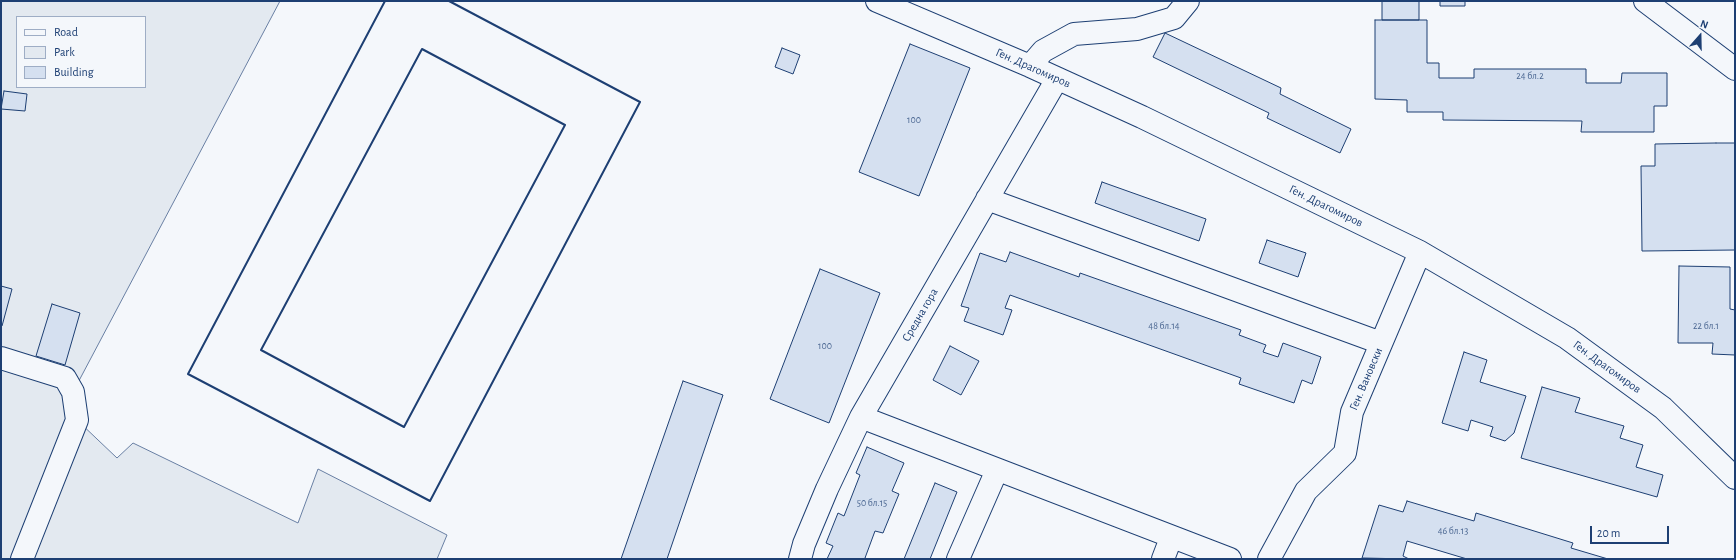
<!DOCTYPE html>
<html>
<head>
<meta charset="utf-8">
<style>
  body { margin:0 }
  #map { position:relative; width:1736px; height:560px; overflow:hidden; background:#f4f7fb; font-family:"Alegreya Sans",sans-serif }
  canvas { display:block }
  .frame { position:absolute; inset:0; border:2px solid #1d3f73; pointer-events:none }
  .legend { position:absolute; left:16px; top:16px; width:130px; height:72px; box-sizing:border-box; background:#f4f7fb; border:1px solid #9eadc5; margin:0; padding:5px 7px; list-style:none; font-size:12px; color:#1d3f73 }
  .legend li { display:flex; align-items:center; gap:8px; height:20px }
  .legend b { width:20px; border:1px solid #9eadc5 }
  .north { position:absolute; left:1680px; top:16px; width:40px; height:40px; -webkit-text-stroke:3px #f4f7fb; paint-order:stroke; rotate:20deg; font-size:11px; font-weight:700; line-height:16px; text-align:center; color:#1d3f73 }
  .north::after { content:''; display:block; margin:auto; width:14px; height:18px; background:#1d3f73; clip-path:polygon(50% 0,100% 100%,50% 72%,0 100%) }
  .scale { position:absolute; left:1590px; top:526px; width:79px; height:18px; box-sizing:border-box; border:2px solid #1d3f73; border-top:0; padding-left:5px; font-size:12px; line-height:14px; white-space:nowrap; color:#1d3f73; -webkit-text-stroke:3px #f4f7fb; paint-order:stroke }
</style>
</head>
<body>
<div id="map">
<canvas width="1736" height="560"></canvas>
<div class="frame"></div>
<ul class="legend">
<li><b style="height:5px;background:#f4f7fb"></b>Road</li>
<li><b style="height:11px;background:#e3e9f0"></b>Park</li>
<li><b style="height:11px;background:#d5e0f0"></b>Building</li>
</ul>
<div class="north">N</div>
<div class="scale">20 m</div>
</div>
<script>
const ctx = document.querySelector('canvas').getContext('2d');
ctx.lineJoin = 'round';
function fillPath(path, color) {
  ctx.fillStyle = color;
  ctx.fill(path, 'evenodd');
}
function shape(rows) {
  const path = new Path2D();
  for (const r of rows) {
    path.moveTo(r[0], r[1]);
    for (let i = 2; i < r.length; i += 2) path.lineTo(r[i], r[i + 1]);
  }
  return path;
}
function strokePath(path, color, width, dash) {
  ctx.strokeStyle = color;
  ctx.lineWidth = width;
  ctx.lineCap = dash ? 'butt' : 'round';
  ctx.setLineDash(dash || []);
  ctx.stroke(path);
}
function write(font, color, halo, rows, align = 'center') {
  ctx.font = font + ' "Alegreya Sans",sans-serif';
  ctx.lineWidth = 3;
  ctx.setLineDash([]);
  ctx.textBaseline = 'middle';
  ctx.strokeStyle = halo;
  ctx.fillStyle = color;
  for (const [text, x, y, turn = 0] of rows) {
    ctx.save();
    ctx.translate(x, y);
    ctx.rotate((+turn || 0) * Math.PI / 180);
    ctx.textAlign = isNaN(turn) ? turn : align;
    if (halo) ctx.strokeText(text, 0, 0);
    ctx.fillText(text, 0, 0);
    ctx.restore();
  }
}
const green = shape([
  [1,1,280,1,73,392,77,420,117,458,133,443,298,523,318,469,447,535,437,559,1,559,1,1],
  [17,17,145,17,145,87,17,87,17,17]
]);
fillPath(green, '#e3e9f0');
strokePath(green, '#687fa3', 1);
const building = shape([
  [1382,1,1419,1,1419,20,1382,20,1382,1],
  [1440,1,1465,1,1465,6,1440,6,1440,1],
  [1375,20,1427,20,1427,63,1439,63,1439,78,1474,78,1474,69,1586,69,1586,83,1621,83,1622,73,1667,73,1667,106,1654,106,1654,132,1581,132,1582,121,1443,120,1443,112,1407,112,1407,100,1375,99,1375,20],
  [1165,33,1281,88,1280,94,1351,129,1340,153,1267,118,1269,113,1153,57,1165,33],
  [910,44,970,68,919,196,859,172,910,44],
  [782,48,800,55,793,74,775,67,782,48],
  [4,91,27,94,25,111,1,109,4,91],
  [1716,143,1735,143,1735,250,1642,251,1641,166,1655,166,1655,144,1716,143],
  [1102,182,1206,219,1199,241,1095,203,1102,182],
  [1267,240,1306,253,1298,277,1259,263,1267,240],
  [1010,252,1079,277,1080,273,1241,330,1239,335,1266,345,1263,352,1278,357,1283,343,1321,357,1312,384,1302,380,1294,403,1239,384,1241,378,1010,295,1005,308,1012,310,1003,335,964,321,969,308,961,306,980,253,1006,262,1010,252],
  [1679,266,1730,267,1730,309,1735,310,1735,355,1712,354,1713,343,1678,343,1679,266],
  [820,269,880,293,829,423,770,399,820,269],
  [1,286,12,289,2,326,1,325,1,286],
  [52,304,80,313,65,365,36,356,52,304],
  [950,346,979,361,961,395,933,380,950,346],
  [1464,352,1487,360,1480,382,1526,396,1514,433,1505,441,1490,436,1493,427,1471,420,1468,431,1442,423,1464,352],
  [683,381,723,395,667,559,621,559,683,381],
  [1542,387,1580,398,1575,412,1624,426,1620,438,1643,445,1636,467,1663,475,1657,497,1521,458,1542,387],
  [867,447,904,463,892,491,899,494,883,533,875,531,865,558,867,559,827,559,833,546,826,543,838,513,844,516,860,475,856,473,867,447],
  [935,483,957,492,930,559,904,559,935,483],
  [1407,501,1474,521,1476,513,1573,543,1571,548,1608,559,1467,559,1407,541,1403,556,1409,559,1362,558,1379,505,1403,512,1407,501]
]);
fillPath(building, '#d5e0f0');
strokePath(building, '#1d3f73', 1);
const minor = shape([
  [877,1,1030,66,1142,117,1420,252,1567,338,1663,408,1735,478],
  [1645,1,1735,69],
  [1030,66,1043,51,1074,34,1137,29,1174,18,1188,1],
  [987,199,1381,343],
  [1,358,65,378,73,392,77,420,22,559],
  [861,417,1230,559],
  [800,559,804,544,827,489,861,417,1057,79],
  [958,559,997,470],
  [1163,559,1171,538],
  [1269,559,1306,491,1345,453,1352,412,1420,252]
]);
strokePath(minor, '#1d3f73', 24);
strokePath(minor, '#f4f7fb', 22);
strokePath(shape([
  [385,1,188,374,430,501,640,102,449,1],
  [422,49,565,125,404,427,261,350,422,49]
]), '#1d3f73', 2);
write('10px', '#4b6792', null, [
  ["24 бл.2",1530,76],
  ["100",914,120],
  ["48 бл.14",1164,326],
  ["22 бл.1",1706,326],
  ["100",825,346],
  ["50 бл.15",872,503],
  ["46 бл.13",1453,531]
]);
write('12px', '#1d3f73', '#f4f7fb', [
  ["Ген. Драгомиров",1033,68,24],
  ["Ген. Драгомиров",1326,206,26],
  ["Средна гора",920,315,-60],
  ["Ген. Драгомиров",1607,367,36],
  ["Ген. Вановски",1366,379,-67]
]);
</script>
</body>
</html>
